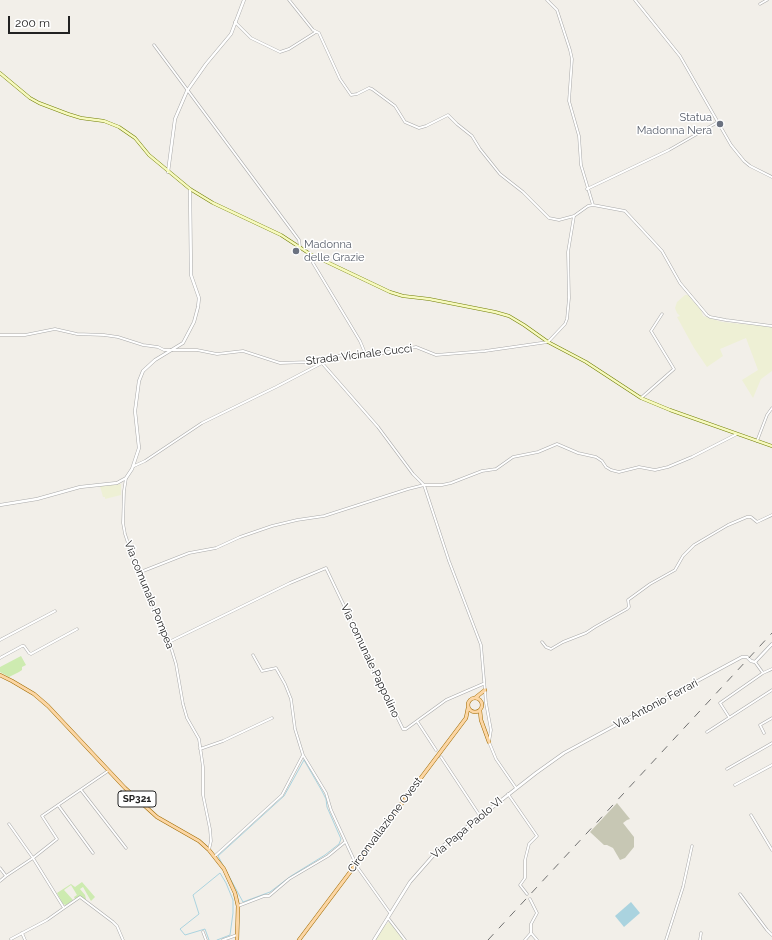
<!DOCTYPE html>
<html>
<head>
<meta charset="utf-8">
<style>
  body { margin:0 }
  #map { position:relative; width:772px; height:940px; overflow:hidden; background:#f2efe9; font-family:Raleway,sans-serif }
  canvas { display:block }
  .scale { position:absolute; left:8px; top:16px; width:62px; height:18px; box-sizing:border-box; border:2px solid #222; border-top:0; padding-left:5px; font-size:12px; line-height:14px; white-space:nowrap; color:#222; -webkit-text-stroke:3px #fff; paint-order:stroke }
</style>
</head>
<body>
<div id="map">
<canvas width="772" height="940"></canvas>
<div class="scale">200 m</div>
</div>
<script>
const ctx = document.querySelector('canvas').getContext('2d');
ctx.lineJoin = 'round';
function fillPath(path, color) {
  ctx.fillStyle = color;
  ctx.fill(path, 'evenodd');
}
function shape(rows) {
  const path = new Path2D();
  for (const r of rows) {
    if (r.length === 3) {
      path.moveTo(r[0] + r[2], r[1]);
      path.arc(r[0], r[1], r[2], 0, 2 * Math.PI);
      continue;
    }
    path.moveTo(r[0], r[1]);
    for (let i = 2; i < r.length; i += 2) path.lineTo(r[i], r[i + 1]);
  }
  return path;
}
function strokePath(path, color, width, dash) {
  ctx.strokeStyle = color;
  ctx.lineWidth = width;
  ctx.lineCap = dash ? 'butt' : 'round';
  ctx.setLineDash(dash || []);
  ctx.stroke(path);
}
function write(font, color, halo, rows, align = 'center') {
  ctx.font = font + ' Raleway,sans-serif';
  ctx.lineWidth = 3;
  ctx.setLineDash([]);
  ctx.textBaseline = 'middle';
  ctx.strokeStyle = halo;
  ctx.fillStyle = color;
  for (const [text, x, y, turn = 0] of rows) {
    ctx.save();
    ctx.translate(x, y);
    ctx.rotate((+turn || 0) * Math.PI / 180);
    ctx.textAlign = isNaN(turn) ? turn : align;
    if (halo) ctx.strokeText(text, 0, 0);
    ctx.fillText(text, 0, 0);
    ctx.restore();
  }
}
fillPath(shape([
  [617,803,630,819,627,820,623,823,634,837,634,847,625,858,620,860,613,848,607,845,604,845,590,832]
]), '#c7c7b4');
fillPath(shape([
  [685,295,688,295,692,300,701,310,703,316,722,322,772,327,772,371,761,379,753,398,742,380,758,370,746,338,720,349,723,356,707,367,694,348,677,317,680,316,677,313,675,308,677,302],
  [121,484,121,495,105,499,105,497,103,497,100,486],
  [389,922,391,923,404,940,375,940,383,927]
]), '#eef0d5');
fillPath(shape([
  [21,656,26,665,22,667,22,670,19,672,9,677,0,672,0,667],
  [82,882,95,897,91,901,83,887,80,889,85,895,86,899,85,900,80,896,75,899,74,897,77,895,71,885,64,890,73,900,66,905,63,904,57,893,71,884,75,887]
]), '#cdebb0');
fillPath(shape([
  [631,902,640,913,624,927,615,916]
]), '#aad3df');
strokePath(shape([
  [304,760,322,791,326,799,327,807,341,839,339,844,325,855,291,876,270,892,243,902,218,856,284,796,304,760],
  [209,940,205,929,185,935,180,929,199,914,193,895,220,873,226,883,233,900,233,913,230,935,217,940]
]), '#aad3df', 1);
const minor = shape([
  [289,0,313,30,319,33,340,79,351,95,357,94,369,88,372,89,395,106,405,122,419,128,426,126,448,115,457,124,472,136,480,149,500,174,523,192,549,218,559,220,574,216,588,206,593,205,625,211,662,251,680,283,707,315,710,317,726,320,772,326],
  [547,0,557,10,570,50,572,59,569,101,579,136,581,165,593,205],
  [635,0,680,56,731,145,744,161,750,166,772,177],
  [760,4,767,0],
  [235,22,251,38,280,52,289,49,316,32],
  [154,45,299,240,300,247],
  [587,189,669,150,718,122],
  [310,254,313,263,360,341,365,353],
  [0,335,25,335,55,329,77,334,104,335,118,337,143,345,158,347,164,350,197,350,217,354,243,351,280,363,308,362,338,356,365,353,372,355,416,347,436,355,485,351,548,342,565,324,567,319,569,298,568,252,574,216],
  [641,398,674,369,651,331,662,314],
  [757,441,767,415,772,408],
  [134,466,145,461,202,423,276,387,322,363,378,427,413,474,424,485,449,561,481,645,486,703,491,730,489,742,496,759,516,788],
  [126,478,124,491,123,523,125,534,138,573,148,597,166,631,176,664,183,704,187,718,199,739,203,767,203,795,210,829,211,841,209,850],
  [138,573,189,553,216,548,240,537,272,526,297,520,324,516,408,489,424,485,442,485,451,483,482,471,496,469,513,457,538,452,557,444,578,453,596,457,602,461,606,467,611,470,619,472,639,467,655,470,668,467,692,457,737,434],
  [0,640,55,611],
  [169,642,290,583,326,568,359,637,360,642,403,729,406,729,417,721,436,750],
  [542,642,546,647,551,649,563,642,586,633,595,627,627,609,629,607,628,600,650,584,675,570,683,556,694,545,728,525,747,517,751,517,757,522,772,515],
  [253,655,262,671,276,668,285,684,291,699,295,729,303,755,326,793,331,810,354,860],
  [0,658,22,646,24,646,29,653,31,654,77,629],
  [755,662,763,673],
  [729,717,720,703,763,673,772,669],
  [417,721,446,700,483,684],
  [707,732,772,690],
  [764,733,760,725,772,718],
  [200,749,223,741,272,718],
  [441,757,480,816],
  [727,769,772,743],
  [735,785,772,765],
  [81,790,126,848],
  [508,794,537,836,529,844,525,860,525,878,520,885,527,894],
  [58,805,93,853],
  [751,815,772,850],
  [9,824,33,858,57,839,42,816,108,771],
  [215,856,282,795,303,755],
  [0,868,6,876,33,858,64,908,80,897,113,922,117,926,123,940],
  [358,868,390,913],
  [0,881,6,876],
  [740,894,767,930,772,935],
  [530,899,537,913,531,924,531,933,537,940],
  [238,906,264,896,269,896,289,879,328,856,345,842],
  [388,918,405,940],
  [203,932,206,940],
  [22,933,25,940],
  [11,939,47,920,64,908],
  [223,940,237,935],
  [525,940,531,933],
  [666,940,683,887,692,846],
  [700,940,701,933]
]);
const tertiary = shape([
  [168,172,175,119,187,91,206,64,231,34,244,0],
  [0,505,37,499,80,487,117,483,126,478,132,469,139,448,135,411,139,381,143,371,155,360,183,343,194,322,198,307,199,298,191,275,190,189],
  [374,940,410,882,439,849,536,773,564,753,742,657,747,657,751,661,755,662,772,644]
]);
const secondary = shape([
  [0,73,30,98,39,103,68,114,81,118,104,121,119,127,135,138,149,155,190,189,213,203,281,235,310,254,390,292,403,296,429,299,495,312,509,316,524,325,548,342,586,362,641,398,670,410,772,446]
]);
const primary = shape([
  [0,675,12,681,34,694,48,706,125,788,157,817,199,841,209,850,224,869,235,893,238,906,237,940],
  [475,705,7],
  [475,698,485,690],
  [480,711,481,720,489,742],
  [299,940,466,718,468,708]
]);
strokePath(minor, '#a9a9a9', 3);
strokePath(tertiary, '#a9a9a9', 3.5);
strokePath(secondary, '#707d05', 3.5);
strokePath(primary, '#a06b00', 4);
strokePath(minor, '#fff', 2);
strokePath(tertiary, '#fff', 2.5);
strokePath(secondary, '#f7fabf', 2.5);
strokePath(primary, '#fcd6a4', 3);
strokePath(shape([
  [488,940,772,633]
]), '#707070', 1, [8, 8]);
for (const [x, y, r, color] of [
  [720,124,4,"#6b7280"],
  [296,251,4,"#6b7280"]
]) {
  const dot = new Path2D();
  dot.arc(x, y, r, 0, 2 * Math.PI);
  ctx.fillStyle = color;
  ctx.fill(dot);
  strokePath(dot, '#fff', 1.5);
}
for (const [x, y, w] of [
  [137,799,38]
]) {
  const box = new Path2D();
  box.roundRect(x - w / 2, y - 8, w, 16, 3);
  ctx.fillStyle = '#fff';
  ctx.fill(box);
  strokePath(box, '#222', 1);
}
write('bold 10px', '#222', null, [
  ["SP321",137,799]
]);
write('11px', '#5b616d', '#fff', [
  ["Statua",712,118],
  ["Madonna Nera",712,131],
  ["Madonna",304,245,"left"],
  ["delle Grazie",304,258,"left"]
], 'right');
write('11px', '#222', '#fff', [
  ["Strada Vicinale Cucci",359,355,-7],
  ["Via comunale Pompea",149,595,68],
  ["Via comunale Pappolino",370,661,65],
  ["Via Antonio Ferrari",656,704,-28],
  ["Circonvallazione Ovest",385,825,-53],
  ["Via Papa Paolo VI",467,828,-40]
]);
</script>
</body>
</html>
